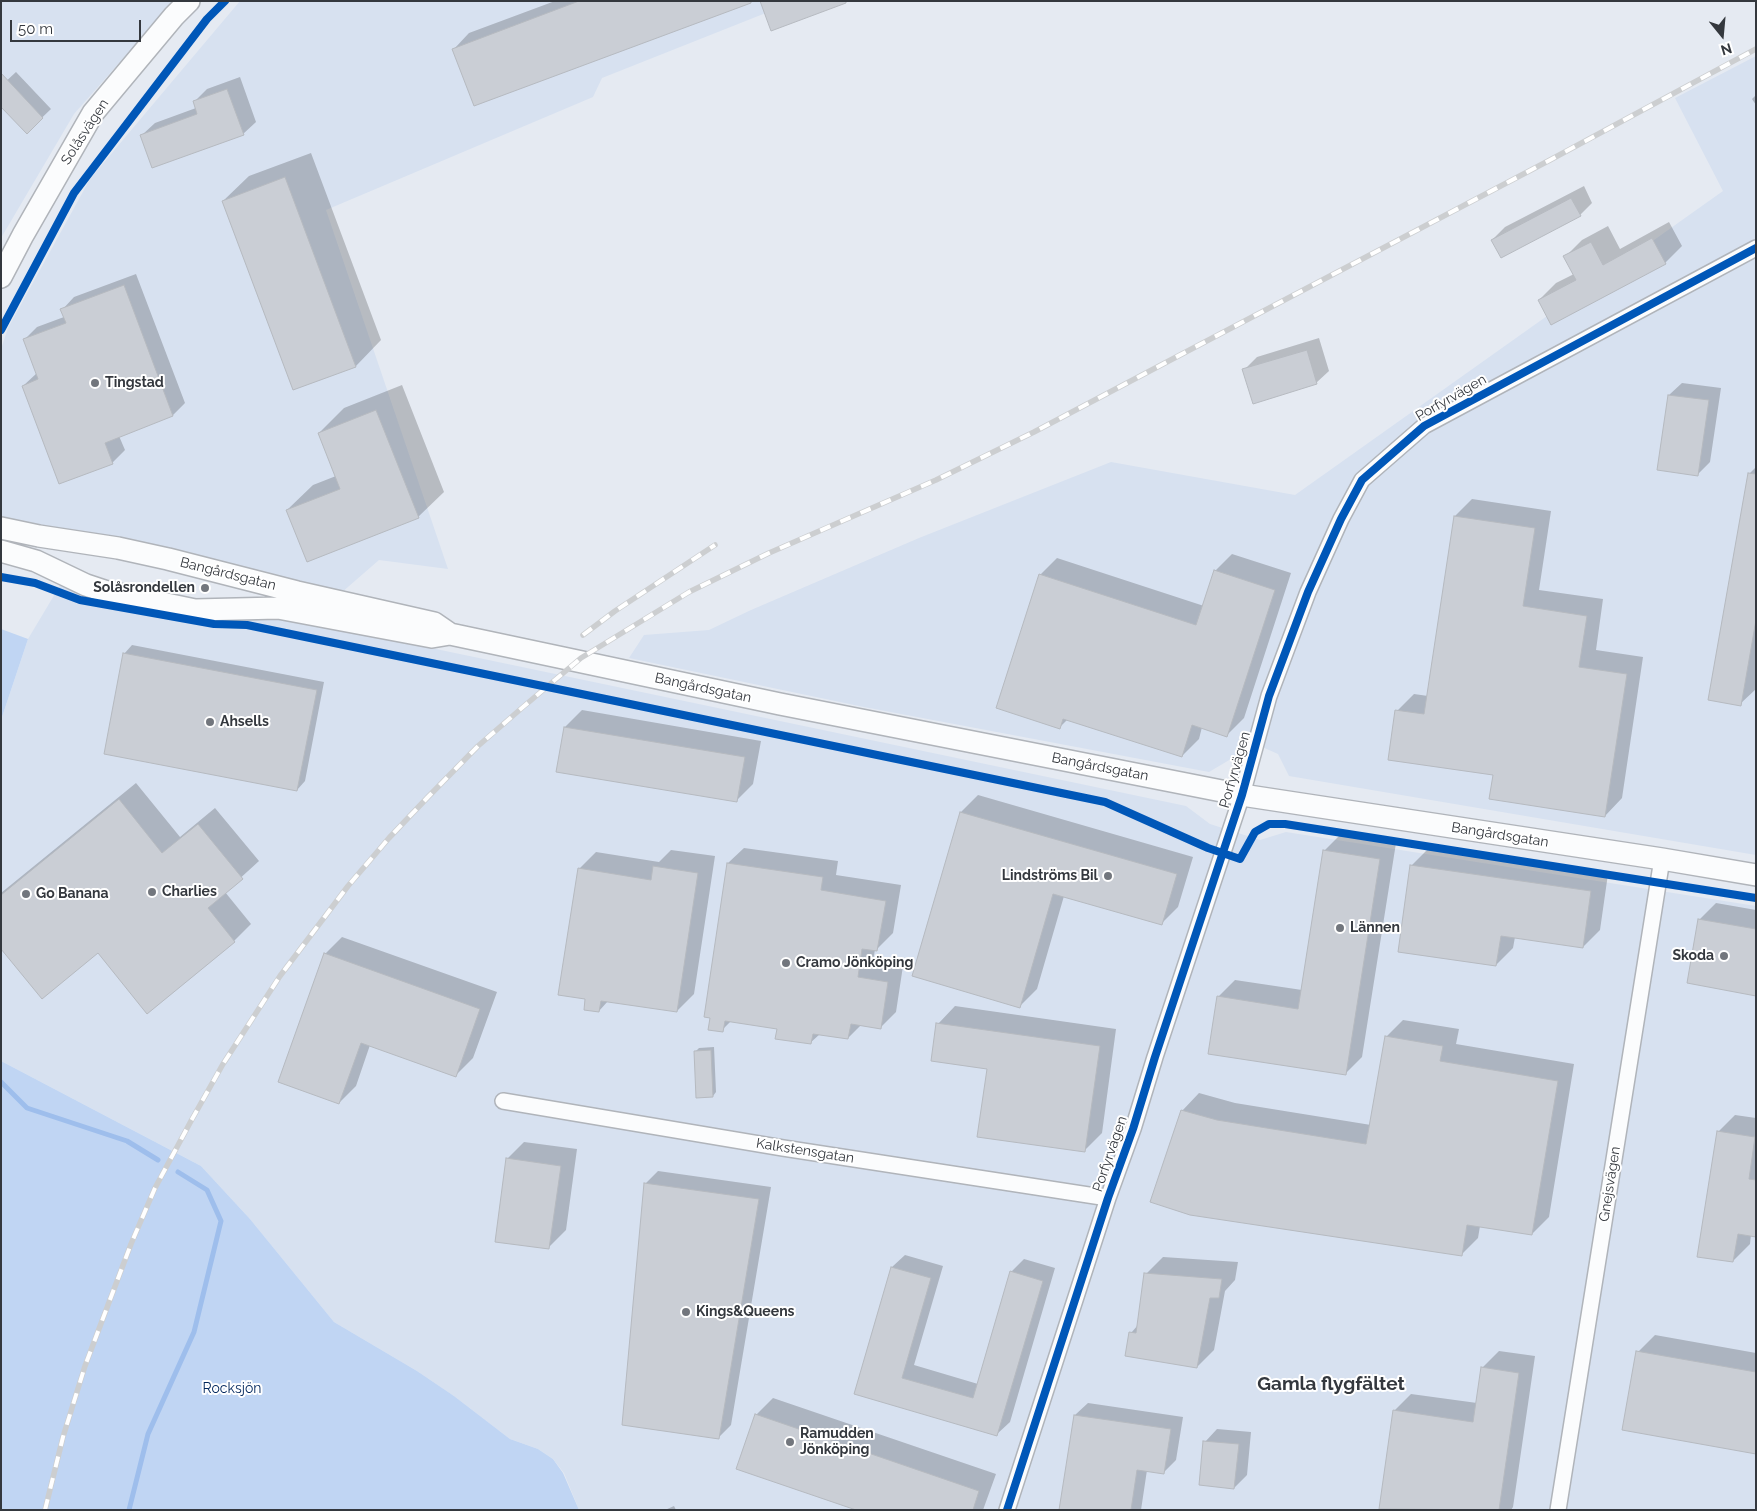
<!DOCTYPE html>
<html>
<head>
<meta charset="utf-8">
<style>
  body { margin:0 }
  #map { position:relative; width:1757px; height:1511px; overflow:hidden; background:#e5eaf2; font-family:Raleway,sans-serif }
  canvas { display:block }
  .frame { position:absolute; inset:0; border:2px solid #34383e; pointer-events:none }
  .north { position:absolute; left:1697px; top:10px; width:50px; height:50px; -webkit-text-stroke:4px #fff; paint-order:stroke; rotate:163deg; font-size:14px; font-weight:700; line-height:20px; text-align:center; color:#34383e }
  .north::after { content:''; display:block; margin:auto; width:18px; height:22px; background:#34383e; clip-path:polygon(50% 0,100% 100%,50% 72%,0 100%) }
  .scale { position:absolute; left:10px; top:20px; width:131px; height:22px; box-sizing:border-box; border:2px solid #34383e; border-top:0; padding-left:6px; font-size:15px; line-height:18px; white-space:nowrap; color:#34383e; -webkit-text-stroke:4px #fff; paint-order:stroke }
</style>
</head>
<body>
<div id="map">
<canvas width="1757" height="1511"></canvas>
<div class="frame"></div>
<div class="north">N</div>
<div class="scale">50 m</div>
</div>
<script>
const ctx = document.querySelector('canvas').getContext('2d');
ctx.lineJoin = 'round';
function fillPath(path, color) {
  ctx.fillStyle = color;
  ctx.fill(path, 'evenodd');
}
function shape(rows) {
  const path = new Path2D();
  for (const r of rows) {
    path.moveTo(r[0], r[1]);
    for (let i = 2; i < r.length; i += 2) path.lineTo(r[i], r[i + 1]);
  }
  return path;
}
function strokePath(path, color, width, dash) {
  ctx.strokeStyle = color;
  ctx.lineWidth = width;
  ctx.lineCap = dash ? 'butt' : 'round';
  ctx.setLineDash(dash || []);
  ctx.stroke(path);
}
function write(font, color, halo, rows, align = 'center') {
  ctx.font = font + ' Raleway,sans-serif';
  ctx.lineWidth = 4;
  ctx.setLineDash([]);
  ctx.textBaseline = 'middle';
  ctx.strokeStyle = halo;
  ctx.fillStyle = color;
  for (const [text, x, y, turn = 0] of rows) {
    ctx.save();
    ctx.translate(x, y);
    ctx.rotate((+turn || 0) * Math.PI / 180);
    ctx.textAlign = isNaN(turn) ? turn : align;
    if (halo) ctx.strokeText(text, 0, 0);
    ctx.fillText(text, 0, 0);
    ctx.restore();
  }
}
fillPath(shape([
  [1,1,174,1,74,114,1,238],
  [240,1,796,1,602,78,593,97,326,210,448,569,379,560,333,600,1,524,1,349,8,328,90,179],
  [1756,56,1756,855,1289,776,1278,754,1242,738,1236,756,1209,772,864,707,629,658,644,635,709,630,751,610,919,538,1111,462,1295,495,1723,191,1675,98],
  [68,572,1186,806,1210,824,1260,840,1286,832,1756,906,1756,1510,579,1510,564,1473,553,1459,538,1449,510,1439,454,1396,417,1371,334,1322,250,1219,201,1166,1,1061,1,720,28,639]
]), '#d7e1f0');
fillPath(shape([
  [1,629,28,639,1,720],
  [1,1061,201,1166,250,1219,334,1322,417,1371,454,1396,510,1439,538,1449,553,1459,563,1473,579,1510,1,1510]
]), '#c0d5f3');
fillPath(shape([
  [555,1,752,1,474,105,454,49,469,33],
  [16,72,51,109,27,132,1,86],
  [240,77,256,122,243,134,142,135,155,123,196,108,194,102,207,89],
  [1756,95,1756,105,1752,99],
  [311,153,381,340,356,366,294,389,223,201,249,176],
  [1584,186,1592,203,1580,215,1492,240,1505,227],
  [1669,222,1682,246,1665,263,1539,300,1556,283,1574,274,1565,257,1582,240,1608,226,1620,249],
  [136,274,185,403,173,415,119,436,125,450,112,463,23,386,37,373,24,340,37,327,64,317,62,310,74,297],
  [1319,338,1329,371,1316,383,1244,370,1257,357],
  [1682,383,1721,388,1710,462,1698,474,1669,395],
  [402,385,444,492,418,517,287,510,313,485,336,476,319,433,344,408],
  [1756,467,1756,689,1740,704,1710,699,1750,473],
  [1472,499,1551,511,1539,590,1603,599,1596,650,1643,657,1622,798,1605,816,1495,774,1397,711,1414,694,1428,696,1455,516],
  [1232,554,1291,573,1244,718,1227,735,1202,727,1199,739,1182,756,1068,719,1060,727,1040,575,1057,558,1204,606,1215,571],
  [132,645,324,682,305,781,297,790,124,654],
  [582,710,761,741,753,784,736,801,558,771,565,727],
  [136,783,180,837,215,808,259,861,225,892,251,924,234,941,147,1012,98,952,1,947,1,893],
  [978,795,1193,857,1178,907,1161,924,1064,896,1037,989,1020,1006,913,976,961,812],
  [1341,834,1396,843,1362,1057,1345,1074,1218,997,1235,980,1302,990,1324,851],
  [744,848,838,861,836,875,901,885,893,933,877,949,875,949,873,962,903,966,896,1012,880,1028,861,1025,848,1038,820,1034,810,1043,779,1028,732,1020,722,1030,728,863],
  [1428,849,1608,874,1600,930,1583,947,1515,937,1513,948,1496,965,1411,866],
  [671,850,715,856,694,994,677,1011,608,1001,599,1011,587,998,579,869,596,852,659,862],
  [1716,903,1756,910,1756,994,1699,920],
  [342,937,497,992,473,1058,456,1075,370,1045,356,1086,339,1103,325,954],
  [955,1006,1116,1029,1102,1133,1085,1150,988,1068,938,1024],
  [1403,1020,1459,1029,1456,1044,1574,1064,1549,1217,1532,1234,1480,1226,1478,1238,1461,1255,1182,1111,1199,1093,1235,1103,1371,1125,1386,1037],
  [714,1047,716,1092,713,1096,695,1052,699,1048],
  [1735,1115,1756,1118,1756,1234,1751,1235,1750,1244,1733,1261,1718,1132],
  [524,1142,577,1149,566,1230,549,1247,507,1159],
  [658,1171,771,1187,731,1425,719,1437,646,1183],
  [905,1255,943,1266,914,1365,978,1384,1011,1272,1024,1259,1055,1268,1010,1422,997,1434,855,1393,892,1267],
  [1163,1257,1238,1262,1235,1280,1225,1291,1214,1350,1197,1367,1131,1333,1138,1325,1146,1274],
  [1655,1335,1756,1353,1756,1452,1638,1352],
  [1499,1351,1535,1356,1513,1507,1511,1510,1395,1510,1380,1508,1394,1411,1411,1394,1477,1403,1482,1368],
  [773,1398,996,1474,983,1510,860,1510,756,1415],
  [1088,1403,1183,1417,1176,1460,1164,1472,1147,1470,1141,1510,1061,1510,1075,1415],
  [1217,1429,1251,1432,1247,1475,1234,1488,1205,1442],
  [674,1506,676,1510,665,1510]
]), '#0003');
strokePath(shape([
  [1,1082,27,1108,127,1141,158,1160],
  [129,1510,148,1434,194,1332,221,1221,207,1190,178,1172]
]), '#9ebeec', 5);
const building = shape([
  [579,1,751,1,751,3,474,106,452,49,579,1],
  [760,1,846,1,846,3,771,31,760,1],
  [1,73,43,118,27,134,1,107,1,73],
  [227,89,244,135,152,168,140,135,197,114,193,101,227,89],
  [285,177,356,367,293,390,222,201,285,177],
  [1571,198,1581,216,1501,258,1491,240,1571,198],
  [1652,238,1666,264,1551,325,1538,300,1576,280,1563,256,1591,242,1603,265,1652,238],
  [124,285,173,416,105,443,113,464,59,484,22,386,38,379,23,339,66,323,60,309,124,285],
  [1307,350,1317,384,1253,404,1242,369,1307,350],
  [1668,395,1709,400,1698,476,1657,470,1668,395],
  [376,410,419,518,307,562,286,510,340,489,318,433,376,410],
  [1748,473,1756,474,1756,620,1741,706,1708,700,1748,473],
  [1454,516,1535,528,1523,606,1587,616,1579,667,1627,674,1605,817,1489,799,1493,775,1388,760,1395,710,1424,714,1454,516],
  [1214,570,1275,590,1227,737,1192,725,1182,757,1063,719,1060,729,996,708,1039,574,1196,625,1214,570],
  [123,653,317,690,297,791,104,754,123,653],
  [564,727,745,757,737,802,556,772,564,727],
  [119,799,162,853,198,824,243,879,208,908,235,942,147,1014,98,953,42,999,1,949,1,895,119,799],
  [960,812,1177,874,1162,925,1053,894,1020,1008,912,976,960,812],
  [1323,850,1380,859,1346,1075,1208,1054,1217,996,1298,1009,1323,850],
  [727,863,823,877,821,890,886,901,877,951,862,949,858,977,888,982,881,1029,851,1024,848,1039,813,1034,811,1044,775,1039,777,1029,725,1021,723,1032,708,1030,710,1018,704,1017,727,863],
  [1410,865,1591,891,1583,948,1501,936,1496,966,1398,952,1410,865],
  [653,866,698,873,677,1012,601,1001,599,1012,584,1010,585,999,558,995,578,868,651,880,653,866],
  [1698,919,1756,929,1756,996,1687,983,1698,919],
  [324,953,480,1009,456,1077,361,1043,339,1104,278,1082,324,953],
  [936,1023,1100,1046,1085,1152,977,1137,987,1069,931,1061,936,1023],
  [1385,1036,1443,1046,1440,1061,1558,1081,1532,1235,1467,1225,1462,1256,1190,1215,1150,1202,1181,1110,1217,1120,1366,1144,1385,1036],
  [711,1050,713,1097,696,1098,694,1051,711,1050],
  [1717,1131,1755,1137,1749,1179,1756,1180,1756,1237,1738,1234,1733,1262,1697,1257,1717,1131],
  [506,1158,561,1166,549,1249,495,1242,506,1158],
  [644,1183,759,1199,719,1439,622,1425,644,1183],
  [891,1267,931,1278,902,1378,973,1398,1010,1271,1043,1281,997,1436,854,1394,891,1267],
  [1144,1273,1222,1279,1219,1298,1210,1298,1197,1368,1125,1356,1129,1332,1136,1333,1144,1273],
  [1636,1351,1756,1372,1756,1454,1622,1430,1636,1351],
  [1481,1367,1519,1373,1499,1510,1379,1509,1393,1410,1473,1422,1481,1367],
  [755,1414,979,1491,973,1510,856,1510,736,1469,755,1414],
  [1074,1415,1171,1429,1164,1474,1137,1470,1131,1510,1059,1510,1074,1415],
  [1203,1441,1239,1444,1234,1489,1199,1485,1203,1441]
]);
fillPath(building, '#caced5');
strokePath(building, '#b6bac0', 1);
const street = shape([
  [503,1101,783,1148,1108,1198],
  [1007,1510,1108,1198,1133,1129,1155,1057,1242,795,1269,696,1308,592,1341,519,1362,480,1424,426,1756,248],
  [1558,1510,1662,859]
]);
const secondary = shape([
  [1,277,23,235,93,113,174,16,189,1],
  [1,528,39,536,118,548,168,559,297,592,434,623,450,634,780,704,1242,795,1662,859,1756,875],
  [1,551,36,561,86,585,104,591,195,610,278,608,432,637,450,634]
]);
strokePath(street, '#b0b4ba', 18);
strokePath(secondary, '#b0b4ba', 24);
strokePath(street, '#fbfcfd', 15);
strokePath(secondary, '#fbfcfd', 21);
const rail = shape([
  [583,635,615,611,715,545],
  [45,1510,63,1437,85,1366,131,1244,155,1188,191,1121,223,1064,280,976,348,886,389,838,427,798,478,746,523,707,581,658,689,592,769,553,936,480,1034,432,1550,160,1756,49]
]);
strokePath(rail, '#ccced0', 5.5);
strokePath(rail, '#fff', 4, [11]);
strokePath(shape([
  [1,330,74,193,207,19,225,1],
  [1,577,35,583,80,600,214,624,247,625,1105,802,1208,848,1240,859,1255,832,1269,824,1285,824,1756,898],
  [1007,1510,1108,1198,1133,1129,1155,1057,1242,795,1269,696,1308,592,1341,519,1362,480,1424,426,1756,248]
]), '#0057b8', 8);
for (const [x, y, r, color] of [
  [95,383,5,"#72767d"],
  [205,588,5,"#72767d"],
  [210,722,5,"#72767d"],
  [1108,876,5,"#72767d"],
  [152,892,5,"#72767d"],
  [26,894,5,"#72767d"],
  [1340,928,5,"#72767d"],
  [1724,956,5,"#72767d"],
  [786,963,5,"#72767d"],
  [686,1312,5,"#72767d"],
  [790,1442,5,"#72767d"]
]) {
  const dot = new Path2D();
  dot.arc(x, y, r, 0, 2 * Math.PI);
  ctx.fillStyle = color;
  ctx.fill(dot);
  strokePath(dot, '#fff', 2);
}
write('14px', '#34383e', '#fff', [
  ["Solåsvägen",85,132,-57],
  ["Porfyrvägen",1451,398,-30],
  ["Bangårdsgatan",228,574,14],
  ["Bangårdsgatan",703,688,12],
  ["Bangårdsgatan",1100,767,11],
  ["Porfyrvägen",1235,770,-74],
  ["Bangårdsgatan",1500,835,9],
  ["Kalkstensgatan",805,1151,9],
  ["Porfyrvägen",1110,1154,-71],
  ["Gnejsvägen",1610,1184,-81]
]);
write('bold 14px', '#34383e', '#fff', [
  ["Tingstad",105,383],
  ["Solåsrondellen",195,588,"right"],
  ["Ahsells",220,722],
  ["Lindströms Bil",1098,876,"right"],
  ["Charlies",162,892],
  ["Go Banana",36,894],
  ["Lännen",1350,928],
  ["Skoda",1714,956,"right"],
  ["Cramo Jönköping",796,963],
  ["Kings&Queens",696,1312],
  ["Ramudden",800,1434],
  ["Jönköping",800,1450]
], 'left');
write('14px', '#00265c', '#fff', [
  ["Rocksjön",232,1389]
]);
write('bold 19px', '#34383e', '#fff', [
  ["Gamla flygfältet",1331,1384]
]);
</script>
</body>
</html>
